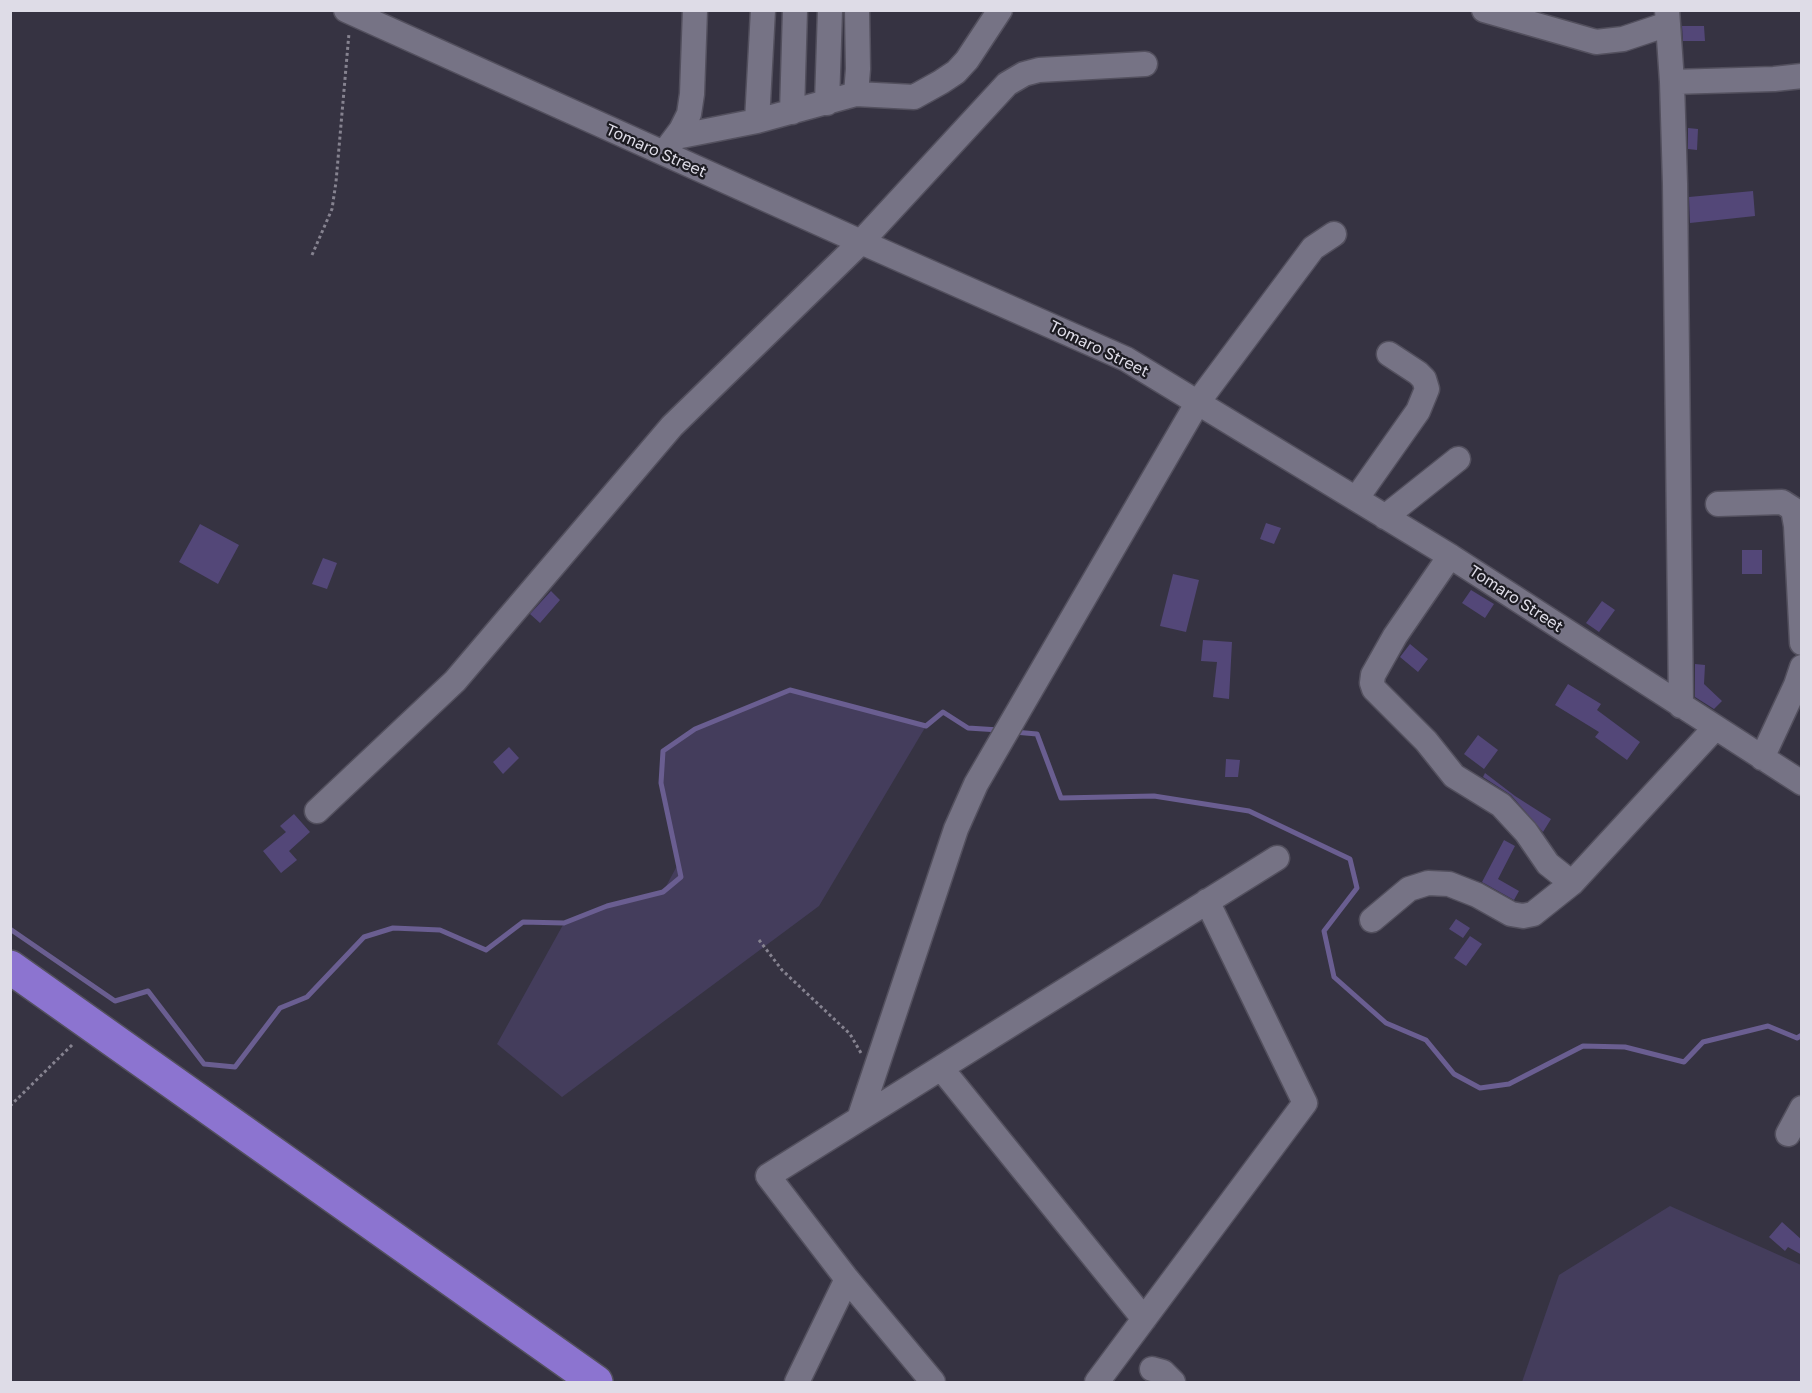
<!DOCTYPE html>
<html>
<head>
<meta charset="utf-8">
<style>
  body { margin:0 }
  #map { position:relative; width:1812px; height:1393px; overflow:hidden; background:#363342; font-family:"Golos Text",sans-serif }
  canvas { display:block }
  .frame { position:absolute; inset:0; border:12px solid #dedce7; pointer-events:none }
</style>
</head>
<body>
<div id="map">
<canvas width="1812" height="1393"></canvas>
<div class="frame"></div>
</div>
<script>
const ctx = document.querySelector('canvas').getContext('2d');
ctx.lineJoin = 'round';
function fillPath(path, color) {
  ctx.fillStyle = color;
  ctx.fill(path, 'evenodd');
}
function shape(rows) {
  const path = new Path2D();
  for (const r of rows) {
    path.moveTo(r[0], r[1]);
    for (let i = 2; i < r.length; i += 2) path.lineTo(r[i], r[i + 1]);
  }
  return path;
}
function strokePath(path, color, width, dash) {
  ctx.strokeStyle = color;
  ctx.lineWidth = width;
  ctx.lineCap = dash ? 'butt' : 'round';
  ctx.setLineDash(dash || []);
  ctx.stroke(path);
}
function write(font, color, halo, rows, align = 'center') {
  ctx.font = font + ' "Golos Text",sans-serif';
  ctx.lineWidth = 4.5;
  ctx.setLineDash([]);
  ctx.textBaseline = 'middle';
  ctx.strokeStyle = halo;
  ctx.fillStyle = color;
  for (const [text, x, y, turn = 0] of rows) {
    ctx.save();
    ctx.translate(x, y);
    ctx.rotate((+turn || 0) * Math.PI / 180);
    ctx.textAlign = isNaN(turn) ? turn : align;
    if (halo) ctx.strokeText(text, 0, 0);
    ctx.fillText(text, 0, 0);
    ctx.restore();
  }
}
fillPath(shape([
  [790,690,926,726,819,906,562,1097,497,1044,564,923,608,906,663,892,678,864,661,783,663,751,695,729],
  [1670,1206,1801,1265,1801,1382,1522,1382,1559,1275]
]), '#443d5c');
strokePath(shape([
  [1014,732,1037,734,1061,798,1154,796,1249,811,1350,859,1357,888,1324,931,1334,977,1386,1023,1426,1040,1454,1074,1480,1088,1509,1084,1583,1046,1625,1047,1684,1062,1703,1042,1768,1026,1797,1038,1802,1035],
  [10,929,115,1001,148,991,204,1064,235,1067,280,1008,307,997,364,937,393,928,440,930,486,950,523,922,564,923,607,906,663,892,681,877,661,783,663,751,695,729,790,690,926,726,943,712,968,728,999,730]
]), '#6a5e91', 5);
fillPath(shape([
  [1682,26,1704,26,1705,41,1683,41],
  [1688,128,1698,129,1697,150,1688,149],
  [1753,191,1755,216,1690,223,1689,197],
  [1266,523,1281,528,1274,544,1260,539],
  [200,524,239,545,218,584,179,562],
  [1742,550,1762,550,1762,574,1742,574],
  [323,558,337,563,327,589,312,584],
  [1173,574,1199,580,1186,632,1160,626],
  [1471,590,1494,604,1485,618,1462,603],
  [551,591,560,600,540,623,530,614],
  [1602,601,1615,610,1599,632,1586,623],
  [1203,640,1232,642,1229,699,1213,697,1217,662,1201,661],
  [1410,644,1428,659,1418,672,1400,657],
  [1695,664,1705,665,1704,684,1722,701,1714,709,1695,697],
  [1568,684,1601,704,1597,710,1640,742,1627,760,1595,737,1599,732,1555,705],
  [1478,735,1498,750,1484,769,1464,754],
  [509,747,519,758,503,774,493,762],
  [1226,759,1240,760,1238,777,1225,777],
  [1485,773,1515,796,1551,819,1543,832,1511,795,1483,777],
  [294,814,310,832,289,851,297,860,281,873,263,851,286,832,280,826],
  [1504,840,1515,846,1498,879,1519,891,1514,900,1482,882],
  [1456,919,1470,928,1463,938,1449,929],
  [1470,936,1482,944,1466,966,1454,958],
  [1782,1222,1802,1240,1802,1255,1788,1247,1785,1251,1769,1237]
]), '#534778');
const minor = shape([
  [346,10,861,242,1126,359,1450,556,1802,783],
  [1484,10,1596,42,1623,39,1668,24],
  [1667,10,1672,82,1675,184,1681,706],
  [1672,82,1774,79,1802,76],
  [856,94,858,69,857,10],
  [827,103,830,10],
  [792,112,795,10],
  [757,121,763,10],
  [676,137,757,121,856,94,914,97,941,82,956,72,967,60,1000,10],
  [669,146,681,130,689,114,692,94,695,10],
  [1356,499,1418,411,1427,389,1424,379,1418,373,1389,354],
  [1718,504,1782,502,1793,509,1796,526,1802,643],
  [1385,517,1458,459],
  [1450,556,1395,636,1373,675,1372,683,1374,689,1426,741,1454,776,1501,805,1526,832,1548,864,1572,883],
  [1762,758,1796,685,1802,667],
  [317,811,455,681,672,426,861,242,1007,84,1024,74,1039,70,1145,64],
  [1372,920,1409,889,1428,883,1449,884,1477,895,1511,914,1523,916,1533,914,1572,883,1714,729],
  [941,1068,1144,1319],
  [859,1119,956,829,976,784,1198,402,1313,248,1334,234],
  [1788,1134,1802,1108],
  [1152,1369,1163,1372,1173,1382],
  [797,1382,847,1279],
  [933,1382,847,1279,768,1176,1277,858],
  [1097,1382,1305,1103,1207,901]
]);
const highway = shape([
  [10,967,596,1382]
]);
strokePath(minor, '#53505e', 27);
strokePath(highway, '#53505e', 36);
strokePath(shape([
  [312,255,332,209,336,182,349,33],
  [759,940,782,970,850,1034,861,1053],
  [10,1106,74,1043]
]), '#868390', 3, [3, 3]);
strokePath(minor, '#767385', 24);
strokePath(highway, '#8c74d0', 33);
write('16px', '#dedce7', '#1d1c23', [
  ["Tomaro Street",656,151,24],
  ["Tomaro Street",1099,349,26],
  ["Tomaro Street",1516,599,33]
]);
</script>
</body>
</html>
